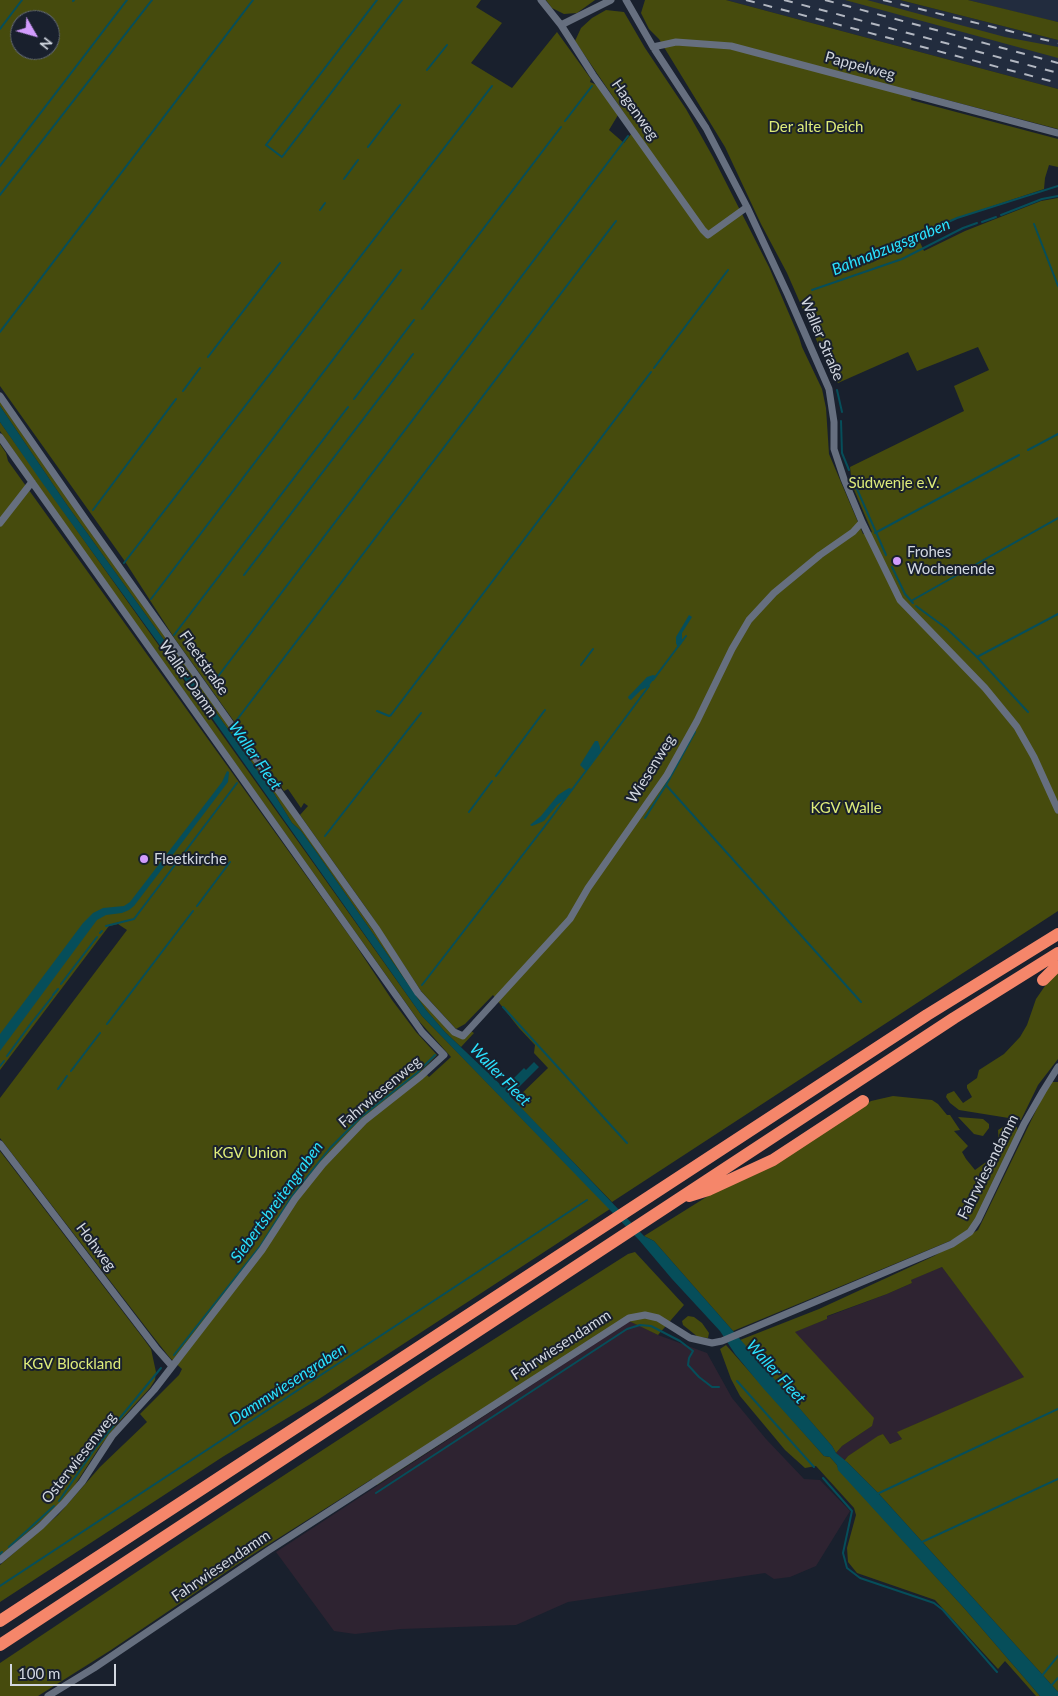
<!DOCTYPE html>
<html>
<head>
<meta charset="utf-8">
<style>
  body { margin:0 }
  #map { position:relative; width:1058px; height:1696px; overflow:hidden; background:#19202d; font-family:Lato,sans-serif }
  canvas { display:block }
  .north { position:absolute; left:10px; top:10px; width:50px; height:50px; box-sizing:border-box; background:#19202d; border:1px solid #636975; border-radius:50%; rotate:128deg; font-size:14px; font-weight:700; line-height:20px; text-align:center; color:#d2d7e0 }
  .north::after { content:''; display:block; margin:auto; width:18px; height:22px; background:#d29cfd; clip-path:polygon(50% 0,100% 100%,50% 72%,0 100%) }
  .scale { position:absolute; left:10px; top:1664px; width:106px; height:22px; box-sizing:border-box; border:2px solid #d2d7e0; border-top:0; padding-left:6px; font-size:15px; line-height:18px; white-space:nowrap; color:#d2d7e0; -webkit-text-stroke:4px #19202d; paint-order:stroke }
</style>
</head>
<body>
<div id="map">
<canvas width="1058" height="1696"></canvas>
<div class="north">N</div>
<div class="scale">100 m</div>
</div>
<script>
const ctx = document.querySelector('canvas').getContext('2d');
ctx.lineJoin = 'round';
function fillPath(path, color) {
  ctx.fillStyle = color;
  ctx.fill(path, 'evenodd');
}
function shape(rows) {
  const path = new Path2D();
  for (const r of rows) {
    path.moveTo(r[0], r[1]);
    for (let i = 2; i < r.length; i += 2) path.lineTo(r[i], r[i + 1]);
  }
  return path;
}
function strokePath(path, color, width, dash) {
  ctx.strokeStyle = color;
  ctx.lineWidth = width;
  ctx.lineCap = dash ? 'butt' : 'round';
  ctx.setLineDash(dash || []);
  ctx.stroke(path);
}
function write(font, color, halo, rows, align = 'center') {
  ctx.font = font + ' Lato,sans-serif';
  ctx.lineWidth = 4;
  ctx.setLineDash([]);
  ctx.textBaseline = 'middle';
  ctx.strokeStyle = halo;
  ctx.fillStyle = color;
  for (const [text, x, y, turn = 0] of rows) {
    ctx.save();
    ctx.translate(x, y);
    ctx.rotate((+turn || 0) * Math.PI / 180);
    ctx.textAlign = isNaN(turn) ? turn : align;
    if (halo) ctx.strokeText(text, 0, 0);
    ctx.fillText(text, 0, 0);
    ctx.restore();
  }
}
fillPath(shape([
  [942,1267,1025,1377,898,1432,902,1439,890,1444,883,1434,848,1456,844,1461,836,1453,842,1446,872,1426,823,1365,794,1332,827,1319,826,1317,887,1294,912,1283,910,1280],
  [630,1321,658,1335,707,1353,732,1398,766,1439,804,1479,820,1480,850,1511,816,1566,790,1577,774,1579,765,1573,568,1602,516,1625,401,1629,355,1634,334,1631,276,1552]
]), '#2e2331');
fillPath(shape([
  [726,0,900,0,1058,40,1058,89],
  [968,0,1058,0,1058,22,1027,15]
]), '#222c3e');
fillPath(shape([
  [0,0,481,0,476,7,502,23,471,63,512,88,557,32,591,79,590,82,597,85,618,115,609,130,624,143,635,129,575,41,581,28,592,18,606,10,624,12,645,48,686,109,713,157,769,267,799,337,802,347,822,389,826,408,829,454,863,534,872,532,852,485,850,467,964,411,954,386,989,370,978,347,917,371,908,352,838,383,823,355,787,273,761,224,725,147,659,39,649,29,641,13,645,0,726,0,1058,89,1058,129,913,91,911,100,1058,139,1058,167,1049,165,1045,178,1044,189,945,222,918,238,924,251,965,231,1041,201,1058,198,1058,911,612,1202,514,1101,548,1068,534,1053,535,1045,519,1028,493,995,465,1024,456,1029,421,991,369,912,300,815,308,806,304,803,301,808,288,789,284,791,175,639,124,560,0,386],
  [20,20,50,20,50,50,20,50],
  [546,0,595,0,577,13,564,14,552,8],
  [845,0,867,0,1005,37,1058,47,1058,58],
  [900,0,968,0,1058,22,1058,40],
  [0,400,418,994,458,1036,471,1031,474,1033,461,1047,445,1032,426,1010,317,853,301,831,292,823,273,792,67,505,0,406],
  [0,422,422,1016,610,1209,319,1399,224,1456,0,1602,0,1565,58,1515,100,1467,147,1422,140,1414,179,1375,182,1369,170,1358,151,1334,0,1138,0,1098,127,930,118,924,109,926,0,1070,0,444,6,453,8,461,351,938,392,1000,416,1032,437,1055,422,1070,429,1077,451,1057,418,1020,58,514,0,431],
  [1058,970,1058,1059,1038,1085,1021,1120,959,1110,950,1103,946,1097,947,1094,954,1091,963,1103,972,1097,967,1088,967,1085,977,1078,979,1070,1004,1054,1020,1037,1027,1025,1036,999,1047,983],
  [1052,1082,1058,1082,1058,1692,879,1494,847,1462,844,1461,848,1456,878,1436,883,1434,890,1444,902,1439,897,1432,1024,1377,942,1267,911,1280,912,1283,887,1294,827,1316,827,1319,795,1332,874,1418,872,1426,842,1446,836,1453,832,1446,740,1340,819,1309,934,1256,978,1230,1044,1094],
  [893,1096,932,1100,938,1104,947,1115,950,1115,960,1130,954,1131,968,1146,962,1152,966,1159,975,1170,986,1162,999,1147,998,1130,1006,1125,1017,1127,1018,1132,973,1226,957,1238,733,1331,654,1241,644,1236,708,1196,796,1151,871,1101],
  [958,1117,983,1119,989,1124,989,1128,983,1136,974,1134],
  [0,1151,143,1338,151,1349,156,1372,155,1380,150,1388,120,1421,99,1448,73,1488,53,1511,0,1556],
  [635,1252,684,1305,658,1335,629,1321,377,1485,372,1479,244,1560,111,1650,38,1696,0,1696,0,1663,171,1549,433,1378,628,1254],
  [688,1316,694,1317,702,1323,709,1333,708,1338,698,1337,683,1325,682,1321],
  [726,1345,824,1456,830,1457,837,1465,839,1470,965,1609,1040,1696,1036,1696,1005,1661,998,1669,935,1600,857,1573,848,1562,847,1548,856,1515,854,1508,816,1466,805,1468,785,1450,740,1396,731,1379,720,1349]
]), '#464b0d');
fillPath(shape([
  [0,406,67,505,273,792,292,823,301,831,317,853,426,1010,445,1032,504,1088,524,1068,526,1070,534,1062,539,1067,510,1096,644,1236,654,1241,733,1331,832,1446,836,1453,847,1462,879,1494,1058,1692,1058,1696,1040,1696,965,1609,838,1470,837,1465,830,1457,824,1456,763,1388,735,1354,720,1331,672,1279,639,1240,422,1016,203,705,41,481,0,422],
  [689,615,692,617,682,633,682,643,678,648,676,643,676,637],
  [653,675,656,676,648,687,641,690,631,700,629,699,628,697,647,677],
  [595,741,598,741,600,747,600,752,586,771,580,765],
  [227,771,229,772,228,782,134,906,129,910,122,913,106,915,97,920,0,1051,0,1034,83,923,93,913,103,908,124,906,130,902,222,782],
  [569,788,572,789,566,798,557,805,544,821,532,826,530,825,541,816,558,795]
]), '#064e5a');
strokePath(shape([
  [377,0,266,145,282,157,402,0],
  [73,1,74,0],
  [0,29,22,0],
  [427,70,447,45],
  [565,121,592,86],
  [368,147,400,105],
  [0,166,127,0],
  [344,179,358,160],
  [0,195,152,0],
  [320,210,325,203],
  [1001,215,1042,199,1058,196],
  [982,222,996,217],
  [1034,224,1058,286],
  [919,240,946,223,957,218,1058,186],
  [812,290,902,259,963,228,977,223],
  [422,309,561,127],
  [0,332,253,0],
  [208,357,280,263],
  [654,368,728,270],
  [837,390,842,412],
  [183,391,200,368],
  [354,399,414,320],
  [841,421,842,453,849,470],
  [1028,450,1058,434],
  [853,480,886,555],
  [93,510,176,399],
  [875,533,1019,455],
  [124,563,492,86],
  [892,567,905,594,913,603],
  [244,575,413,354],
  [151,599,401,270],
  [911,601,1058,518],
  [916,606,946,628,977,657,1028,712],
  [174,635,348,407],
  [977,657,1058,614],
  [581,665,593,649],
  [653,680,686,636],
  [213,683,628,136],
  [377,711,389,716,391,715,651,372],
  [236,721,616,221],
  [496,776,545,710],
  [666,785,861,1002],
  [469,812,492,781],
  [645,818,666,785,695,732],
  [325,836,421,713],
  [197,906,230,862],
  [106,926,134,919,237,783],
  [100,933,102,931],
  [61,984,97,937],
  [422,985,545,826,649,686],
  [53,995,58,989],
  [503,1007,627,1143],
  [33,1021,52,997],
  [107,1024,193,911],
  [7,1056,32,1022],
  [0,1066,4,1061],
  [71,1071,100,1033],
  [58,1089,67,1076],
  [174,1355,261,1245,292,1196,330,1148,361,1117,417,1073,435,1055],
  [737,1381,814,1467],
  [823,1478,852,1511,843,1553,847,1568,860,1578,934,1603,943,1610,997,1672],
  [376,1493,627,1329,640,1325,651,1326,680,1341,693,1351,689,1358,688,1365,699,1377,712,1387,719,1387],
  [877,1494,1058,1409],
  [59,1501,96,1447,161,1368],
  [922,1542,1058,1479],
  [9,1547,54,1506],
  [0,1554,2,1552],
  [0,1586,587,1200],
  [1041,1677,1058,1656],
  [1050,1687,1058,1678]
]), '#064e5a', 2);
strokePath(shape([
  [541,0,561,25,593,75,703,230,708,235,747,207],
  [626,0,653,47,706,128,747,207,788,295,829,389,834,422,834,449,844,479,862,522,900,600,985,688,1017,727,1034,757,1058,810],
  [561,25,611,0],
  [653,47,676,42,731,46,1058,133],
  [0,396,88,523,376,928,418,993,454,1032,463,1036,570,919,588,888,667,775,697,721,732,649,749,620,774,593,820,555,853,532,862,522],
  [0,437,422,1032,444,1055,421,1076,364,1121,323,1164,295,1199,262,1250,154,1390,112,1436,82,1482,64,1503,41,1526,0,1560],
  [0,523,32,482],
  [0,1144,156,1348,171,1365],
  [48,1696,94,1668,269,1550,629,1318,645,1315,658,1318,690,1338,712,1343,722,1341,952,1244,970,1232,978,1220,1024,1124,1043,1091,1058,1067]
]), '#666f7f', 7);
strokePath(shape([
  [1043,980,1058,965],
  [689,1196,708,1190,773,1160,863,1101],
  [0,1621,927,1015,1058,934],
  [0,1645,954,1018,1058,953]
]), '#f5866a', 12);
strokePath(shape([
  [746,0,1058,83],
  [784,0,1058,73],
  [825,0,1058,63],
  [883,0,1058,43]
]), '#b2b7c1', 2, [9, 9]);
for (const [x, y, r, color] of [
  [897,561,5,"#d29cfd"],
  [144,859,5,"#d29cfd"]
]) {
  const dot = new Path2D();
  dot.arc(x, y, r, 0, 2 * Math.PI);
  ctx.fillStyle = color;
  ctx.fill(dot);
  strokePath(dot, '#19202d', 2);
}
write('15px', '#d2d7e0', '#19202d', [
  ["Pappelweg",860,66,15],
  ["Hagenweg",635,110,55],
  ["Waller Straße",822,339,67],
  ["Fleetstraße",204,663,55],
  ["Waller Damm",188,679,55],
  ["Wiesenweg",651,769,-58],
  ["Fahrwiesenweg",380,1092,-40],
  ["Fahrwiesendamm",988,1167,-63],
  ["Hohweg",96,1247,53],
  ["Fahrwiesendamm",561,1345,-33],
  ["Osterwiesenweg",79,1458,-52],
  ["Fahrwiesendamm",221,1566,-34]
]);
write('15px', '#deec7a', '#19202d', [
  ["Der alte Deich",816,127],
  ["Südwenje e.V.",894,483],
  ["KGV Walle",846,808],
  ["KGV Union",250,1153],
  ["KGV Blockland",72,1364]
]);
write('15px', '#d2d7e0', '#19202d', [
  ["Frohes",907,552],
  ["Wochenende",907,569],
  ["Fleetkirche",154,859]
], 'left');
write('italic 16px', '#2ae1fe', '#19202d', [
  ["Bahnabzugsgraben",891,247,-22],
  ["Waller Fleet",255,756,55],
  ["Waller Fleet",500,1075,46],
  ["Siebertsbreitengraben",277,1202,-54],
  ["Waller Fleet",776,1372,48],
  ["Dammwiesengraben",288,1384,-33]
]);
</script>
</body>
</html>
